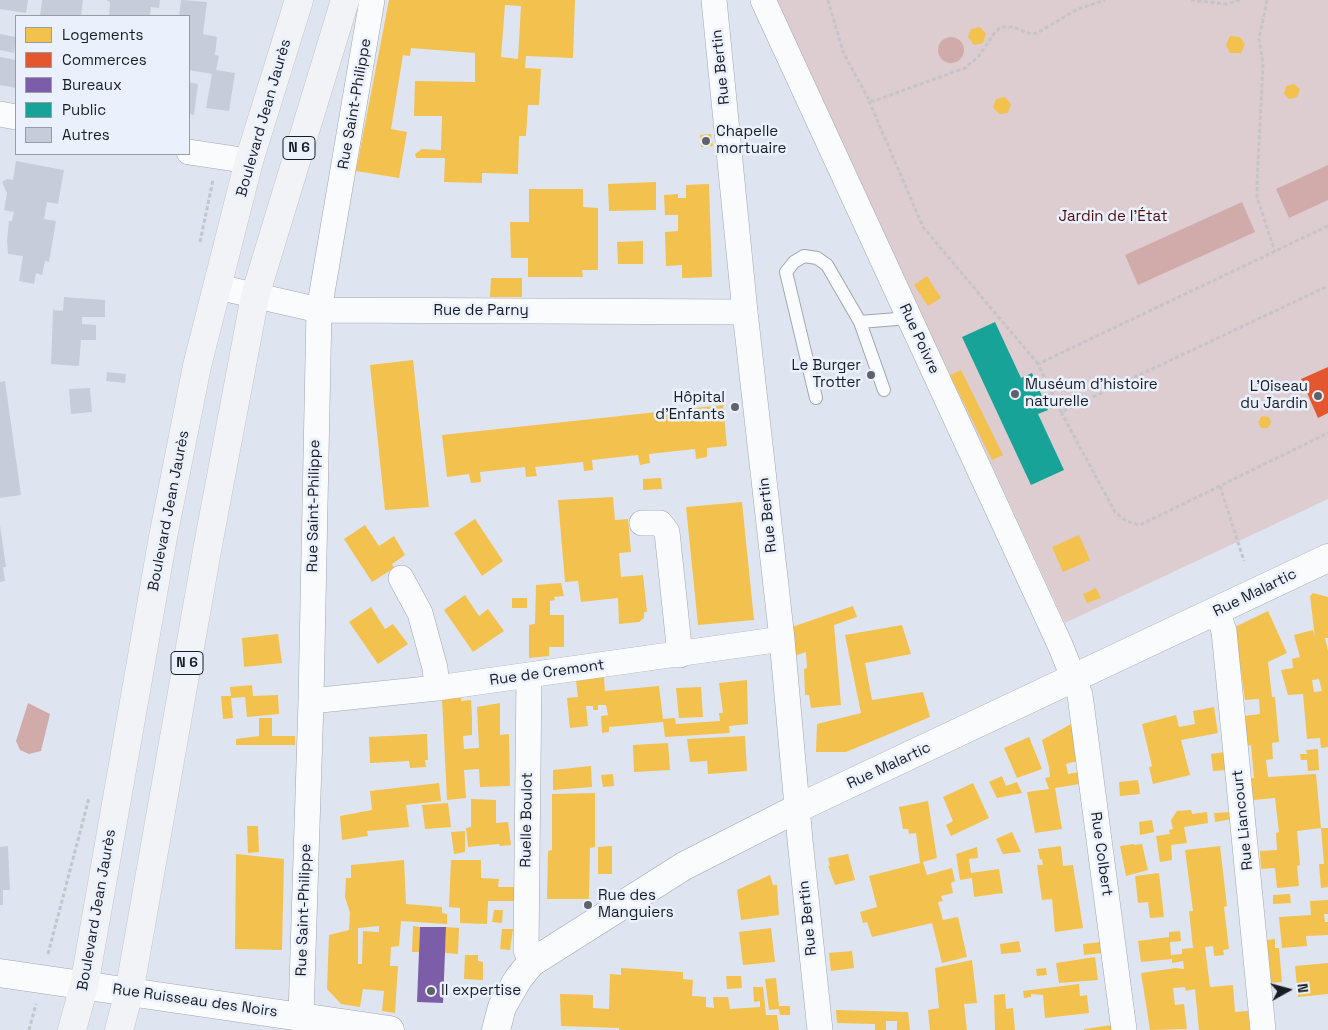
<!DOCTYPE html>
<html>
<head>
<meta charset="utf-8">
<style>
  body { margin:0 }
  #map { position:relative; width:1328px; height:1030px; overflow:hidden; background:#dfe5f0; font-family:"Space Grotesk",sans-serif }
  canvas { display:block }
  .legend { position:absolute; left:15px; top:15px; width:175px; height:140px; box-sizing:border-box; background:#ebf1fc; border:1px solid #979ca5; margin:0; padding:6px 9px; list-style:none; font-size:15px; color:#181c23 }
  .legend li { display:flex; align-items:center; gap:10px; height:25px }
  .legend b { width:25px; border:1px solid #979ca5 }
  .north { position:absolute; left:1263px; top:965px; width:50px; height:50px; -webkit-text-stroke:4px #ebf1fc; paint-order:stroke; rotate:83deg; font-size:14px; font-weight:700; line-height:20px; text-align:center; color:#181c23 }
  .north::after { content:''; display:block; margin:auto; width:18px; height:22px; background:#181c23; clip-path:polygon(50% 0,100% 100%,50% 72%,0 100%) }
</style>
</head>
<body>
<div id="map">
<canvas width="1328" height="1030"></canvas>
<ul class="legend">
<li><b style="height:14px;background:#f2c14e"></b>Logements</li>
<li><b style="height:14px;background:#e4572e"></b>Commerces</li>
<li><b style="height:14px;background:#7b5ea7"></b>Bureaux</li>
<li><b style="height:14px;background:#17a398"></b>Public</li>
<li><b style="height:14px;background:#c6cdda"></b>Autres</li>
</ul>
<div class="north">N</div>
</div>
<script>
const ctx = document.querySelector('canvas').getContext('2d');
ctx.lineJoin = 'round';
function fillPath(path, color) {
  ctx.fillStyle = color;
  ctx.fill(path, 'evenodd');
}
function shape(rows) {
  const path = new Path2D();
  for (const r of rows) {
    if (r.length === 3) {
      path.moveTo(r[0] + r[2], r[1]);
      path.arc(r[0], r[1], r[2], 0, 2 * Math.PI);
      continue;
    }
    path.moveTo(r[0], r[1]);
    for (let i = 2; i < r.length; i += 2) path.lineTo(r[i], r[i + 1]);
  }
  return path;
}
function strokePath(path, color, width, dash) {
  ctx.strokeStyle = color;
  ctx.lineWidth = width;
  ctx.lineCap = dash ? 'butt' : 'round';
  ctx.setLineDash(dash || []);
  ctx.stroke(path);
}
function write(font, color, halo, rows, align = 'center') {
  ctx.font = font + ' "Space Grotesk",sans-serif';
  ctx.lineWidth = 5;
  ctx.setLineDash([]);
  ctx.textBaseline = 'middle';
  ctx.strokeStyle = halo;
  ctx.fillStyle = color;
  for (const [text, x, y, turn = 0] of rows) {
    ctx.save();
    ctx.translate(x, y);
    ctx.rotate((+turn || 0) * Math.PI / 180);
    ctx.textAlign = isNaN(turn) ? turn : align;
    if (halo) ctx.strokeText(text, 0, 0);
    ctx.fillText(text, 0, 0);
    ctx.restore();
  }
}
fillPath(shape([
  [776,0,1328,0,1328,499,1065,623]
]), '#decdd0');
fillPath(shape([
  [951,50,13],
  [1328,165,1328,200,1289,218,1276,189],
  [1242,202,1255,232,1138,285,1125,255],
  [28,703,50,714,41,751,29,754,20,750,16,741]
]), '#d0abaa');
fillPath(shape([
  [389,0,575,0,573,58,526,56,525,68,541,69,539,105,528,105,526,136,519,136,518,174,482,173,482,183,444,182,445,158,416,158,415,154,422,149,441,150,442,116,414,116,415,81,475,82,475,53,411,48,410,56,403,55,391,129,407,132,399,178,356,171],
  [505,5,521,6,518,59,501,57],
  [980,27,986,34,983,43,974,45,968,37,971,29],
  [1230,36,1240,37,1245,44,1241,53,1230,53,1226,45],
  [1294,84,1300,89,1297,97,1289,99,1284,94,1286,86],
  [1005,97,1011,104,1008,113,999,114,993,107,996,99],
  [711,134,713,146,701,147,700,135],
  [656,182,656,210,609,211,608,184],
  [709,184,712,277,682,278,682,265,666,266,665,232,678,231,678,215,665,215,664,195,678,194,678,198,686,198,686,185],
  [529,189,583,189,583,207,598,208,598,270,582,270,583,277,528,277,528,258,511,258,510,222,529,222],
  [643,241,643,264,618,264,617,242],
  [927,276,941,298,928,306,914,285],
  [491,278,522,278,522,297,490,297],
  [413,360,429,507,385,510,370,365],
  [961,370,1003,455,992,460,950,375],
  [723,405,727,446,707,448,707,457,696,459,695,449,649,454,650,463,640,465,638,455,592,460,593,470,584,471,583,462,535,467,537,476,526,477,525,467,480,472,481,482,471,483,469,474,447,477,442,435],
  [1262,416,1269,417,1271,422,1268,428,1261,428,1258,422],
  [661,478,662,489,643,490,643,479],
  [613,497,615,520,628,519,631,552,619,553,621,577,643,575,647,612,644,612,644,618,639,622,619,624,618,598,581,602,578,581,565,582,558,500],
  [742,502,754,620,698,625,686,507],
  [475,519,503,561,482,576,454,533],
  [365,525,379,546,394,536,405,555,392,564,394,568,372,582,344,539],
  [1079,535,1090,560,1063,572,1052,547],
  [561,583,564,596,554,597,555,600,550,601,550,615,564,615,564,647,549,647,549,656,529,658,529,625,535,624,536,585],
  [1096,588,1101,598,1087,603,1083,594],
  [1313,593,1328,597,1328,638,1325,638,1328,651,1328,747,1321,748,1320,738,1307,739,1303,694,1288,695,1281,670,1293,668,1292,659,1300,657,1294,635,1313,630,1315,638,1310,596],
  [1319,679,1322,691,1314,692,1312,680],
  [465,595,479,616,488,609,504,631,473,652,444,610],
  [512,598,527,598,527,608,512,608],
  [853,606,857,617,834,625,841,705,811,708,809,695,805,695,804,669,807,668,806,652,794,656,789,628],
  [371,607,385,629,393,624,408,644,378,664,349,622],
  [1268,611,1287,653,1268,662,1272,697,1275,697,1279,742,1272,743,1273,759,1266,760,1268,777,1316,774,1321,828,1297,831,1300,865,1297,866,1299,886,1277,888,1275,868,1261,869,1260,851,1277,850,1276,833,1279,832,1275,798,1253,800,1250,779,1254,778,1251,745,1247,746,1244,716,1260,714,1259,699,1245,700,1235,627],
  [902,625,911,654,865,663,872,700,923,692,930,717,846,752,816,752,817,724,861,713,845,635],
  [278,634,282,663,244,667,242,638],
  [604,677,605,691,659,686,663,719,675,718,676,724,720,721,719,713,723,713,719,683,747,680,748,724,729,726,730,733,665,737,663,722,609,727,609,732,602,733,601,716,608,715,606,705,598,705,598,710,593,710,593,706,586,706,588,726,570,728,567,698,578,697,576,681],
  [252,685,253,696,278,695,279,714,247,717,245,697,231,698,233,718,223,719,221,696,231,696,230,687],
  [701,687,703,717,679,718,676,688],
  [461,696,461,701,471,700,472,718,472,735,463,736,464,749,479,748,477,707,500,703,500,735,509,734,510,786,480,787,479,769,464,770,466,798,447,800,442,698],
  [1214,707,1218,733,1181,740,1190,775,1153,784,1149,767,1152,766,1142,724,1176,715,1179,727,1195,724,1193,711],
  [259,718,272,718,272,736,295,736,295,745,236,745,236,739,259,736],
  [1073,723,1077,761,1066,764,1068,774,1079,772,1080,784,1055,788,1062,829,1035,833,1027,792,1049,789,1045,778,1050,777,1049,767,1042,740],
  [427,734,428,760,425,760,426,767,410,768,409,761,370,763,369,737],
  [745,736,747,771,708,774,707,761,690,762,687,739],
  [1029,737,1042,769,1017,778,1004,748],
  [668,743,670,770,634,772,633,745],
  [1318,749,1319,770,1308,771,1307,760,1301,760,1300,754,1307,754,1306,750],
  [1225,752,1226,770,1213,771,1211,754],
  [591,766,592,787,553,790,553,770],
  [613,774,614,786,603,787,601,775],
  [1002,776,1006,786,1017,782,1022,793,997,798,989,782],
  [1138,780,1140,794,1120,796,1119,782],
  [439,783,441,801,406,805,409,827,367,831,368,836,342,840,340,816,372,810,370,791],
  [973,783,989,818,951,836,946,825,953,821,943,797],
  [595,793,595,847,590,848,589,899,547,899,548,851,552,850,552,794],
  [471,799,496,800,496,823,508,822,511,845,500,846,499,844,468,847,466,828,471,827],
  [928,801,937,858,923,862,927,875,952,868,955,881,951,883,953,893,941,896,943,901,938,902,943,920,958,917,967,957,942,963,932,923,872,937,867,922,863,923,860,912,877,907,869,876,920,863,916,833,909,834,908,829,903,829,899,807],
  [448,803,451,827,425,829,422,805],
  [1191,810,1192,814,1207,812,1208,823,1184,827,1187,843,1171,845,1172,860,1160,862,1156,836,1170,834,1169,830,1173,829,1171,820,1177,811],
  [1231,812,1232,819,1215,822,1214,813],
  [1152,820,1154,832,1140,835,1139,822],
  [247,826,258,826,259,852,248,853],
  [1321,828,1328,828,1328,887,1321,888,1319,864,1324,864],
  [465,831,465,852,454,854,451,832],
  [1012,832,1021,852,1003,854,996,839],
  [1134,844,1134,845,1142,844,1148,870,1126,876,1120,846],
  [612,846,612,874,598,874,598,847],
  [1061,846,1063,866,1073,865,1083,928,1055,932,1052,899,1042,900,1037,865,1043,865,1042,859,1040,860,1038,849],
  [1220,846,1227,906,1224,907,1229,949,1223,950,1224,955,1214,956,1213,946,1205,947,1210,987,1233,985,1235,1012,1248,1011,1250,1030,1199,1030,1195,989,1186,991,1185,987,1173,988,1175,1005,1184,1004,1187,1029,1150,1030,1141,973,1176,968,1184,969,1183,961,1172,963,1172,959,1141,962,1138,941,1169,937,1169,932,1180,931,1181,941,1170,942,1171,955,1182,954,1182,949,1193,948,1189,911,1193,911,1185,850],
  [977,847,978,858,969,859,971,873,999,869,1003,893,974,897,972,878,960,880,956,854],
  [236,854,284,859,282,950,235,949],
  [848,854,855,880,835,885,828,866,830,866,828,858],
  [404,860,406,904,442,907,442,913,447,914,447,924,401,921,399,946,391,947,390,966,398,966,395,1013,382,1011,384,991,363,989,360,1007,341,1004,327,989,329,935,349,930,350,913,345,897,346,878,351,878,351,865],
  [379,926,379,932,363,931,362,964,358,964,358,928],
  [451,860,481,860,481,878,499,879,498,887,514,887,514,901,488,901,487,924,460,923,460,908,449,907],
  [1159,873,1164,917,1150,918,1148,902,1138,903,1135,876],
  [770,875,773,885,777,885,779,915,741,920,737,890],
  [1290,894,1291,903,1273,904,1273,895],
  [1328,900,1328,914,1324,914,1325,922,1328,922,1328,935,1306,936,1307,946,1282,948,1279,917,1311,915,1310,901],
  [494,910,503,910,502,923,492,922],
  [413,926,420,927,419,952,412,952],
  [446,927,459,928,458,954,445,953],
  [771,928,775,962,743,965,739,932],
  [502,929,513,929,510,950,500,949],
  [1275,939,1275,948,1279,948,1282,982,1270,983,1266,940],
  [1019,941,1021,952,1001,954,1000,944],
  [1101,942,1102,953,1084,955,1083,944],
  [852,951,854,968,831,971,829,953],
  [465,955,478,955,478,961,483,962,483,980,464,979],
  [1095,957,1098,980,1059,983,1056,963],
  [972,960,977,1003,964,1004,967,1030,930,1030,928,1010,939,1008,935,968],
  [1328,963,1328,994,1298,997,1295,966],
  [621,968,683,972,683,979,693,980,692,996,706,997,706,1007,714,1008,713,997,728,997,730,1009,760,1007,760,1001,754,1002,753,987,763,987,766,1015,777,1015,779,1030,619,1030,619,1028,561,1026,560,994,593,995,593,1008,609,1009,610,974,621,975],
  [1046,968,1047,975,1037,976,1036,969],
  [726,976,741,976,742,988,727,989],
  [776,978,779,1006,790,1006,790,1015,780,1015,779,1009,769,1010,765,979],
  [1079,984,1080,996,1087,995,1089,1013,1045,1018,1043,995,1031,994,1031,997,1024,998,1023,991],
  [1005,994,1006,1009,1013,1008,1015,1030,995,1030,994,995],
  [836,1010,908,1012,910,1030,897,1030,897,1021,886,1021,886,1030,875,1030,875,1024,837,1023],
  [1112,1025,1112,1030,1084,1030,1084,1029]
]), '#f2c14e');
fillPath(shape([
  [1328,367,1328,413,1318,418,1301,379]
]), '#e4572e');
fillPath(shape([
  [420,927,446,927,443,1003,417,1002]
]), '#7b5ea7');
fillPath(shape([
  [995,322,1021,378,1032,373,1048,410,1038,414,1064,470,1031,485,962,337]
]), '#17a398');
fillPath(shape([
  [0,0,28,0,26,13,0,9],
  [42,0,83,0,81,16,40,16],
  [106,0,160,0,159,8,151,7,150,16,109,16,110,2],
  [181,0,207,2,203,34,217,37,215,55,219,56,216,70,235,73,229,111,206,108,212,74,189,70,189,16,179,16],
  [0,34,16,37,14,53,0,50],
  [0,57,16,60,16,88,0,85],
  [189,82,198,84,194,115,189,114],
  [16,161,64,170,58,204,47,202,44,219,56,221,49,262,45,261,42,275,36,273,34,284,19,281,23,256,8,254,7,241,9,221,12,221,14,212,4,210,7,193,2,182,7,179,13,180],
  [64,297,105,300,105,317,82,317,82,324,96,325,96,340,81,340,79,366,51,364,53,310,63,311],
  [107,372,126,374,125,383,106,381],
  [5,381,21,495,0,498,0,382],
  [90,388,92,412,71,414,69,389],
  [0,525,6,567,3,567,5,581,0,582],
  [8,846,10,890,3,890,3,905,0,905,0,847]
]), '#c6cdda');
const service = shape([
  [860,322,909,318],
  [816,398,786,272,794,262,804,256,817,258,827,265,860,322,884,390]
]);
const minor = shape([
  [714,0,745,312,782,639,800,840,820,1030],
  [763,0,1061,647,1080,695,1124,1030],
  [0,114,16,117],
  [189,152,249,161],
  [218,287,319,310,745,312],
  [642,523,660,523,667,532,680,655],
  [401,578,420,613,435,668,437,688],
  [1217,611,1224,631,1263,1030],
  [529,676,526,950,531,963],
  [311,701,437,688,782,639],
  [301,1015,311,701,319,310,372,0]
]);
const tertiary = shape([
  [496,1030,502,1007,518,979,531,963,684,866,798,808,1328,558]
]);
const secondary = shape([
  [0,973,390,1030]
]);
const primary = shape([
  [72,1030,84,986,163,537,197,366,249,161,299,0],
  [119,1030,129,993,208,545,255,296,345,0]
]);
strokePath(service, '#a0a5ad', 14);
strokePath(minor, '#a0a5ad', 26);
strokePath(tertiary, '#a0a5ad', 29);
strokePath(secondary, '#a0a5ad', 29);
strokePath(primary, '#c1c4c9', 29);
strokePath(shape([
  [828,0,843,52,869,100,874,101,965,68,978,57,996,31,1002,27,1013,27,1031,34,1037,33,1076,10,1105,0],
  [1191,0,1226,4,1240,0],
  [1267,0,1259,39,1263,63,1257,184,1257,197,1275,252],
  [869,101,923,227,1038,364],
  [1328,226,1038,364,1061,412,1328,286],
  [200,242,213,180],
  [1061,412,1115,512,1126,521,1140,525,1328,433],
  [1220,486,1244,561],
  [48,954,89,798],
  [29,1030,36,1004]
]), '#c4c5ca', 3, [4, 2.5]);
strokePath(service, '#fafbfd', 12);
strokePath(minor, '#fafbfd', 25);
strokePath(tertiary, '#fafbfd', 28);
strokePath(secondary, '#fafbfd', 28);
strokePath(primary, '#f2f3f7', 28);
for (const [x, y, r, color] of [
  [706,141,5,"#5e626b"],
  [871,375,5,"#5e626b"],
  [1015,394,5,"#5e626b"],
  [1318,396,5,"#5e626b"],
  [735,407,5,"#5e626b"],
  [588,905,5,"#5e626b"],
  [431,991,5,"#5e626b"]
]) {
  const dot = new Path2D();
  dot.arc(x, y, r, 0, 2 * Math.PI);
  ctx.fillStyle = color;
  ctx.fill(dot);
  strokePath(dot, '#ebf1fc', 2);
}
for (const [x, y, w] of [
  [299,148,32],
  [187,663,32]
]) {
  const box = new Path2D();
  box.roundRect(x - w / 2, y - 11.5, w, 23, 4);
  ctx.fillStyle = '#ebf1fc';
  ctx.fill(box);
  strokePath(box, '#181c23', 1);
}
write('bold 14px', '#181c23', null, [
  ["N 6",299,148],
  ["N 6",187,663]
]);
write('15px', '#181c23', '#ebf1fc', [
  ["Rue Bertin",721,67,-96],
  ["Rue Saint-Philippe",355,104,-80],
  ["Boulevard Jean Jaurès",264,118,-74],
  ["Rue de Parny",481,311],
  ["Rue Poivre",919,339,65],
  ["Rue Saint-Philippe",314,506,-89],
  ["Boulevard Jean Jaurès",169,511,-79],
  ["Rue Bertin",768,515,-96],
  ["Rue Malartic",1255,593,-26],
  ["Rue de Cremont",547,673,-8],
  ["Rue Malartic",889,766,-25],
  ["Ruelle Boulot",527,820,-89],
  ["Rue Liancourt",1243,820,-96],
  ["Rue Colbert",1101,854,82],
  ["Boulevard Jean Jaurès",97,910,-80],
  ["Rue Saint-Philippe",304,910,-88],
  ["Rue Bertin",808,918,-96],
  ["Rue Ruisseau des Noirs",195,1001,8]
]);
write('15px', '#181c23', '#ebf1fc', [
  ["Chapelle",716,132],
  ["mortuaire",716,149],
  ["Le Burger",861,366,"right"],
  ["Trotter",861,383,"right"],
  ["Muséum d'histoire",1025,385],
  ["naturelle",1025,402],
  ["L'Oiseau",1308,387,"right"],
  ["du Jardin",1308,404,"right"],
  ["Hôpital",725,398,"right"],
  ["d'Enfants",725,415,"right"],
  ["Rue des",598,896],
  ["Manguiers",598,913],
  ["Il expertise",441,991]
], 'left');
write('15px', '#4f0d0c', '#ebf1fc', [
  ["Jardin de l'État",1113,217]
]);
</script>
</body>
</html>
